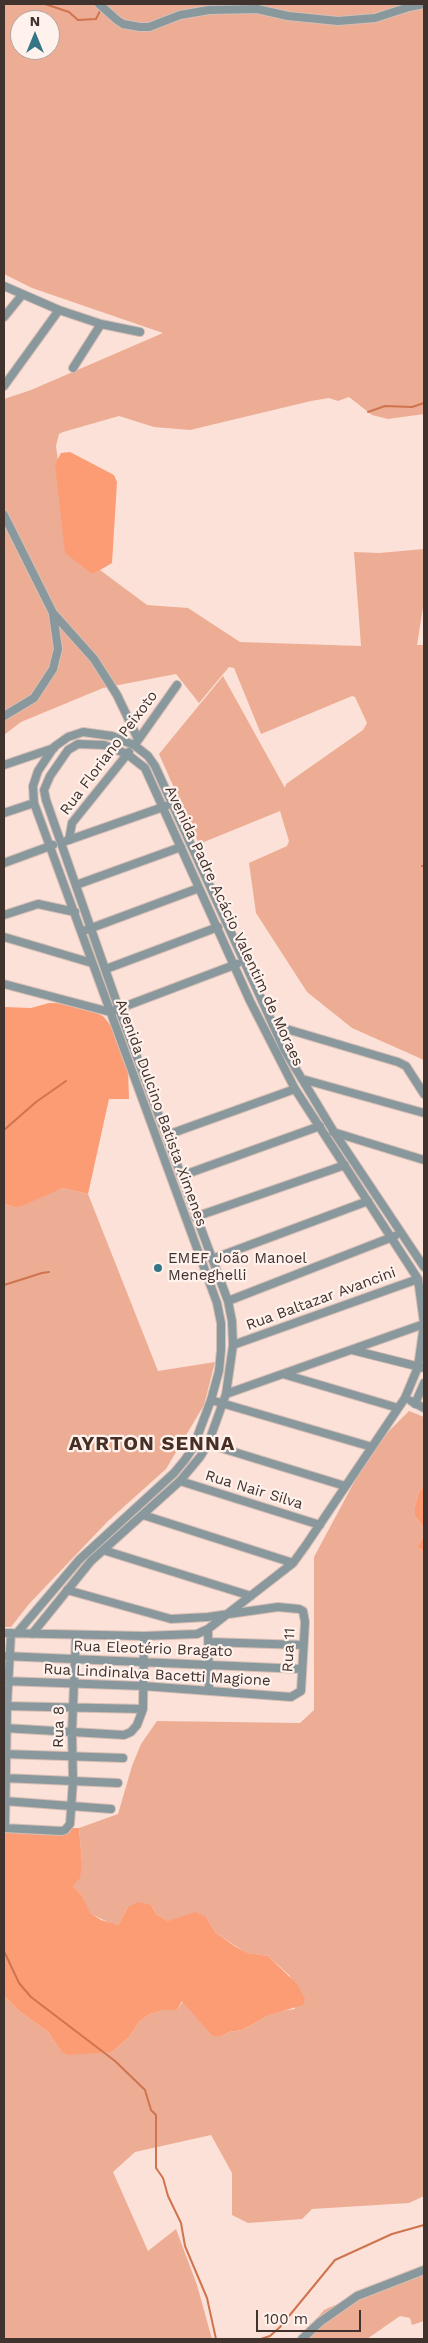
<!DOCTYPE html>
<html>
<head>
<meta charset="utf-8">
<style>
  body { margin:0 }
  #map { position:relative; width:428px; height:2343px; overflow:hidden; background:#fbe1d7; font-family:"Work Sans",sans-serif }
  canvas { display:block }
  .frame { position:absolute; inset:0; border:5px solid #40332e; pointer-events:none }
  .north { position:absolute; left:10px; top:10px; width:50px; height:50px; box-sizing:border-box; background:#fff1ec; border:1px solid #b3a5a0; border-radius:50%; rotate:0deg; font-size:14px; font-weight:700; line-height:20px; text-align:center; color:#40332e }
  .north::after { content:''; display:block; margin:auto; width:18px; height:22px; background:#347688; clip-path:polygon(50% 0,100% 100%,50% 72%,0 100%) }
  .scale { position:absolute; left:256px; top:2310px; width:105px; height:22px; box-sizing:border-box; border:2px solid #40332e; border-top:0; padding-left:6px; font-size:15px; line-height:18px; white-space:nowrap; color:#40332e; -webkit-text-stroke:4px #fff1ec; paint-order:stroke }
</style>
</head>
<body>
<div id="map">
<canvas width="428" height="2343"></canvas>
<div class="frame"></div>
<div class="north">N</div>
<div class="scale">100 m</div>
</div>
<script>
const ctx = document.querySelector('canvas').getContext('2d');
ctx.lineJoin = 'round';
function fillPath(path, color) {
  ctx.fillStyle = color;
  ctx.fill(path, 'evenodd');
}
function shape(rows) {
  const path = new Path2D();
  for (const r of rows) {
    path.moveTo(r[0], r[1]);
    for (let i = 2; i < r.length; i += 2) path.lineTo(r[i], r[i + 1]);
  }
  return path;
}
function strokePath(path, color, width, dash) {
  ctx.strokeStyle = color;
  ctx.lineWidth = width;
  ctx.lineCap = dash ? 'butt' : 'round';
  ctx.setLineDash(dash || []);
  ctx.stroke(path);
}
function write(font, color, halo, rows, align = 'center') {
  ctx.font = font + ' "Work Sans",sans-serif';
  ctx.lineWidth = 4.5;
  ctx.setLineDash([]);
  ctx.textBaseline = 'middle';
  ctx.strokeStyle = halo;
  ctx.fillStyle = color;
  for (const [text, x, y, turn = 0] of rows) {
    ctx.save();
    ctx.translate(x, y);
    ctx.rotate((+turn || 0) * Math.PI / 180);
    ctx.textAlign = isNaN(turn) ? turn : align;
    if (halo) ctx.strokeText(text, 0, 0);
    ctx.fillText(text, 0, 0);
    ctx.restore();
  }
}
fillPath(shape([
  [4,4,424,4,424,414,388,419,372,415,349,397,338,401,329,398,311,401,190,430,154,427,119,416,63,432,59,434,56,446,58,461,95,573,100,570,147,605,188,608,240,642,361,646,354,552,379,553,424,549,424,601,417,645,424,645,424,1060,352,1028,307,992,256,913,249,863,287,846,289,841,280,811,199,844,159,754,223,676,285,788,286,784,363,730,367,723,355,697,352,696,261,734,234,668,229,667,199,703,176,674,103,688,21,722,4,735,4,399,31,390,163,333,32,288,4,274],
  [20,20,50,20,50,50,20,50],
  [63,1188,88,1194,158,1371,215,1362,204,1405,166,1469,108,1521,29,1604,11,1627,4,1627,4,1204,14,1207],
  [409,1411,424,1417,424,1486,419,1492,415,1506,415,1516,423,1527,424,1536,417,1547,424,1552,424,2196,409,2203,312,2209,302,2219,248,2223,232,2215,232,2173,211,2135,135,2152,113,2172,148,2251,176,2229,197,2285,212,2339,4,2339,4,1996,19,2011,48,2032,61,2051,112,2052,129,2037,140,2021,150,2014,164,2010,177,2010,183,2001,212,2036,222,2036,229,2032,242,2030,269,2015,279,2011,295,2009,290,1976,268,1956,246,1953,216,1933,206,1917,168,1921,156,1914,151,1905,128,1907,118,1925,112,1924,89,1913,81,1894,73,1886,82,1863,79,1828,118,1814,132,1766,141,1744,157,1721,300,1723,314,1710,314,1557,373,1447],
  [424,2266,424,2321,412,2325,410,2318,400,2316,367,2339,299,2339,324,2310]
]), '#edad94');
fillPath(shape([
  [70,452,114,475,117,482,112,563,95,573,91,573,65,553,55,464,61,453],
  [49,1003,83,1004,104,1017,117,1034,128,1069,129,1099,109,1099,88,1194,63,1188,22,1206,14,1207,4,1204,4,1007,31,1008],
  [424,1486,424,1552,417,1547,424,1536,423,1527,415,1516,415,1506,419,1492],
  [79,1828,82,1863,80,1878,73,1886,81,1894,90,1913,101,1920,118,1925,128,1907,138,1902,151,1905,156,1914,168,1921,195,1912,206,1917,216,1933,236,1947,247,1953,268,1956,297,1984,305,1999,303,2005,269,2015,242,2030,229,2032,222,2036,212,2036,182,2001,177,2010,164,2010,150,2014,140,2021,129,2037,112,2052,68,2055,61,2051,48,2032,19,2011,4,1996,4,1829]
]), '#fc9c75');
strokePath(shape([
  [45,4,69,12,78,20,96,19,101,9],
  [368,412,385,406,412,407,424,403],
  [422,866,424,866],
  [4,1130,36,1102,66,1081],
  [4,1285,42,1273,49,1272],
  [4,1951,19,1983,31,1997,115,2061,145,2090,151,2110,156,2115,156,2168,163,2178,168,2196,181,2223,185,2246,207,2298,216,2339],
  [261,2339,270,2336,280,2327,335,2260,392,2234,424,2225]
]), '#cf744e', 2);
const street = shape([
  [99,4,117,20,123,24,140,27,149,27,180,15,209,10,257,9,288,16,338,21,375,18,409,7,424,4],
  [4,286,59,310,101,324,140,332],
  [4,317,22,295],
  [73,368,101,324],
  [4,386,59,310],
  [4,515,53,613,94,659,117,695,138,739],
  [4,716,34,698,53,669,58,649,53,614],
  [136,743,177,685],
  [4,765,54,748],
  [4,813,34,803],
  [69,840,72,823,129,752],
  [66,841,166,806],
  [4,863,53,845],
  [76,885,181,847],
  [4,915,38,904,75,912],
  [86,930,199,888],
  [4,937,92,963],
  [106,969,218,927],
  [4,984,110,1012,237,964],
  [273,1025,398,1062,406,1066,424,1094],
  [302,1079,424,1113],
  [333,1132,424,1160],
  [167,1135,295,1089],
  [181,1176,320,1126],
  [195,1217,345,1165],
  [212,1259,368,1201],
  [228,1301,395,1236],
  [233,1345,418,1279],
  [352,1350,424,1368],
  [283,1374,398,1408],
  [226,1394,424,1324],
  [211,1400,372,1447],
  [411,1401,424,1408],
  [415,1404,424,1383],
  [208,1444,345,1486],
  [180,1481,320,1525],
  [143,1515,293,1563],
  [103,1550,251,1596],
  [208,1629,209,1691],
  [4,1633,144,1636,197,1634,208,1629,293,1563,306,1545,405,1398,418,1367,424,1324],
  [17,1633,79,1560,174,1473,184,1461,193,1448,211,1400,219,1371,221,1350,221,1323,217,1303,34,803,33,786,38,771,54,747,68,737,83,732,112,736,134,745,148,756,155,766,285,1051,334,1132,424,1267],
  [32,1634,91,1561,180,1481,200,1457,208,1444,226,1394,233,1345,232,1321,228,1301,119,1009,46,800,44,790,50,776,68,750,78,744,104,745,127,754,145,768,250,1001,295,1089,418,1279,424,1323],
  [209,1642,303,1645],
  [4,1656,301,1669],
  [4,1681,143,1686,291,1697,301,1691,305,1622,303,1611,299,1609,278,1607,208,1617,171,1619,67,1590],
  [4,1706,143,1709],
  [4,1728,124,1735,131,1732,137,1725,143,1709,144,1636],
  [4,1754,123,1758],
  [4,1778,118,1783],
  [4,1801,111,1809],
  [4,1828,61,1831,65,1830,70,1824,73,1781,72,1732,76,1635],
  [5,1828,7,1706,11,1633],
  [302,2339,320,2322,357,2296,424,2270]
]);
strokePath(street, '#d6beb5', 10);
strokePath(street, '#89989c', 8);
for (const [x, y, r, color] of [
  [158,1268,5,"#347688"]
]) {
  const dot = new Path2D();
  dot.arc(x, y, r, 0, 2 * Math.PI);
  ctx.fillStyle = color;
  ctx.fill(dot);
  strokePath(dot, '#fff1ec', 2);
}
write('15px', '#40332e', '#fff1ec', [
  ["Rua Floriano Peixoto",109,753,-53],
  ["Avenida Padre Acácio Valentim de Moraes",234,926,65],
  ["Avenida Dulcino Batista Ximenes",161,1113,70],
  ["Rua Baltazar Avancini",321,1299,-20],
  ["Rua Nair Silva",254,1490,17],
  ["Rua Eleotério Bragato",153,1649,2],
  ["Rua 11",289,1650,-87],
  ["Rua Lindinalva Bacetti Magione",157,1675,3],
  ["Rua 8",59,1727,-89]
]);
write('15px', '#40332e', '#fff1ec', [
  ["EMEF João Manoel",168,1259],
  ["Meneghelli",168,1276]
], 'left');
ctx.letterSpacing = '1px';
write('bold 20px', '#482f25', '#fff1ec', [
  ["AYRTON SENNA",152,1444]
]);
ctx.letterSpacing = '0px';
</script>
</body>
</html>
